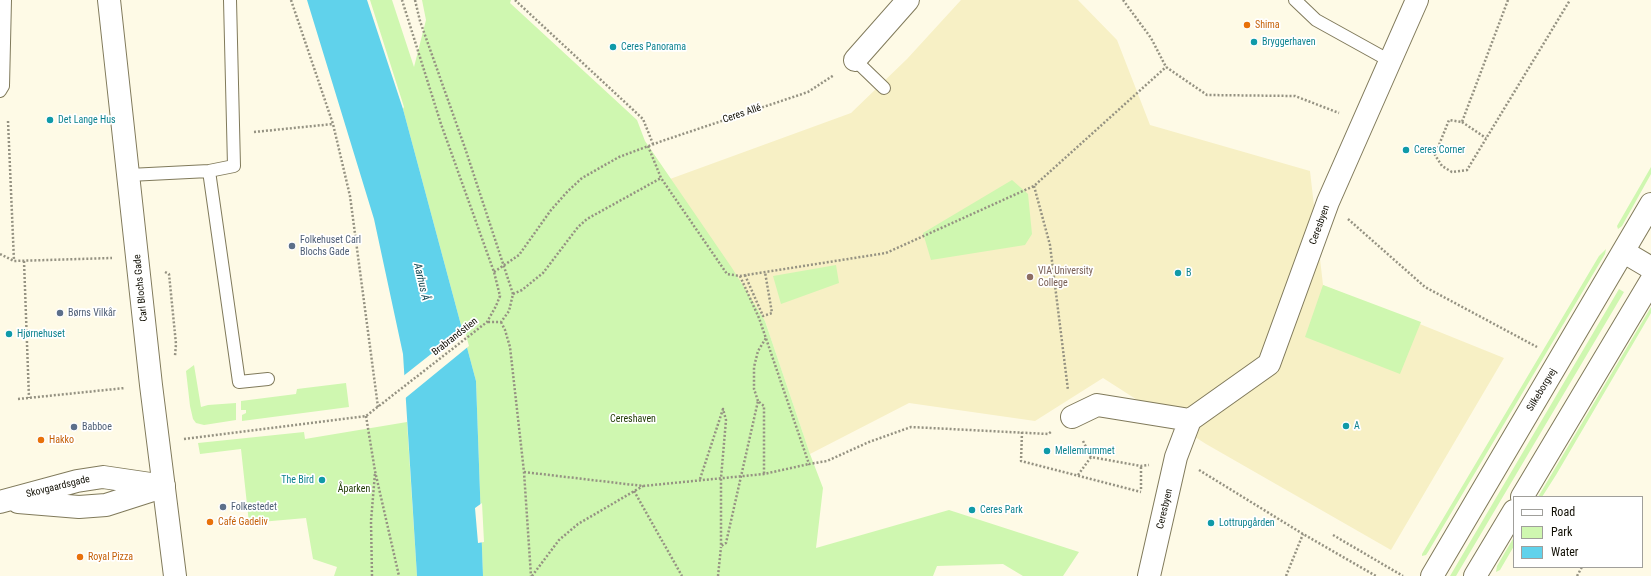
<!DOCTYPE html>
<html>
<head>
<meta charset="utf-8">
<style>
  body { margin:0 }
  #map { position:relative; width:1651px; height:576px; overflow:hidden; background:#fefae6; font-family:"Roboto Condensed",sans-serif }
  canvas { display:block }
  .legend { position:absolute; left:1513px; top:496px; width:130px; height:72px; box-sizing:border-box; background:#fff; border:1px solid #a09f9b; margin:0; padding:5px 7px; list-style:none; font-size:12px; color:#110f04 }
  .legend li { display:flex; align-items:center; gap:8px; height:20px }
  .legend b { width:20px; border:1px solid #a09f9b }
</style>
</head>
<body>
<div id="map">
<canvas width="1651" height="576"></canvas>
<ul class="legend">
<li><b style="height:5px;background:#fff"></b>Road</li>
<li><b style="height:11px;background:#cff7b0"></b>Park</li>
<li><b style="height:11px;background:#60d2eb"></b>Water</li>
</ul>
</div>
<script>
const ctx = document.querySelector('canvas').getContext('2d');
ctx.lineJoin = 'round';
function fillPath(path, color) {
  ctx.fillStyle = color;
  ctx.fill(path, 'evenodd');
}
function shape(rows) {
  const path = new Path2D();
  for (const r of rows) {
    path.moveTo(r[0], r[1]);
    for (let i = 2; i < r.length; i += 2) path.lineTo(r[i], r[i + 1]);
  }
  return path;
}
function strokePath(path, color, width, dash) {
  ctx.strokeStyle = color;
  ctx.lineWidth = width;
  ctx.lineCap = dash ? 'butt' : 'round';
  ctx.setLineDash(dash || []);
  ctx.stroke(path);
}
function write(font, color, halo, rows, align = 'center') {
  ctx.font = font + ' "Roboto Condensed",sans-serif';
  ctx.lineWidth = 3.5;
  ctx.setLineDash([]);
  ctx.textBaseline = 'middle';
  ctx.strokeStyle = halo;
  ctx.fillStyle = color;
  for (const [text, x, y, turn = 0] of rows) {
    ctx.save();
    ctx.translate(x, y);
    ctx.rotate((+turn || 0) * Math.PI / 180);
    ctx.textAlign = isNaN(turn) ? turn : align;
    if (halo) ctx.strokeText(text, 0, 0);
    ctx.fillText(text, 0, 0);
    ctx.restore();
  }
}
fillPath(shape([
  [961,0,1078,0,1117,40,1150,125,1310,171,1323,285,1504,358,1391,550,1206,444,1103,378,1035,421,909,403,810,454,765,321,670,179,851,113,907,59]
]), '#f7f0c5');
fillPath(shape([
  [370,0,392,0,414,67,426,20,422,0,511,0,510,3,637,120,645,141,732,268,765,321,810,454,823,488,816,548,949,510,1079,552,1063,576,1023,576,1003,564,937,566,933,576,483,576,476,381,403,109,404,107],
  [1651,167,1651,174,1622,226,1618,229,1617,226],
  [1012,180,1028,194,1032,234,1025,245,931,260,923,233],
  [1606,249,1605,254,1428,552,1426,555,1422,556,1422,554,1599,256],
  [836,265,839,283,781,304,773,276],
  [1323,285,1421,322,1400,374,1305,337],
  [1619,289,1624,292,1456,576,1450,576],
  [1651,307,1651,313,1556,475,1542,497,1538,497],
  [194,365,201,407,208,405,236,403,236,420,204,425,196,423,193,419,190,406,186,371],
  [346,383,349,407,242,421,242,415,246,413,246,410,241,410,241,401,296,394,297,389],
  [407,422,417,576,334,576,337,567,313,559,306,518,249,523,241,449,200,454,198,443,304,432,305,439],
  [1514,537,1514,546,1500,570,1496,572,1497,566]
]), '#cff7b0');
fillPath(shape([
  [307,0,367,0,403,109,476,381,483,576,417,576,403,354,374,219]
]), '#60d2eb');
fillPath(shape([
  [464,328,469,346,403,400,402,377],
  [482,503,484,542,478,543,475,508]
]), '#fefae6');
const service = shape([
  [1295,0,1316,20,1390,61],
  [855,60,884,88],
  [0,91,3,86,5,0],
  [209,171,239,382,268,379],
  [129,175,209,171,234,166,230,0]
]);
const minor = shape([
  [855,60,908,0],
  [1624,252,1651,268],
  [1072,417,1097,405,1190,420],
  [0,502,77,481,103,477,164,486],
  [18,502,79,507,106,505,159,488],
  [1149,576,1176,457,1190,420,1269,364,1328,202,1417,0]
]);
const tertiary = shape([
  [109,0,151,385,175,576],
  [1522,497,1651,281],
  [1432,576,1651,204],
  [1475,576,1514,511]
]);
strokePath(service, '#807a5b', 14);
strokePath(minor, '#807a5b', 24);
strokePath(tertiary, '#807a5b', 24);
strokePath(shape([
  [291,0,333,124,350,196,378,407],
  [415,0,420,21,465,148,513,294,509,311,501,322,487,322],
  [515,0,643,119,653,144],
  [1123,0,1151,38,1166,67,1207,95,1295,96,1339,113],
  [1508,0,1462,122,1449,120,1435,155,1442,166,1452,172,1467,170,1570,0],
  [8,121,14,261],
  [1462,122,1486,138],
  [254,132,333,124],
  [648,146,661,178,727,274,740,276,759,273,886,253,1034,186,1166,67],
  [1034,186,1050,245,1068,390],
  [1348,219,1425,287,1537,347],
  [0,254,14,261,112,258],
  [24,261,29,398],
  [165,272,169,274,176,344,175,356],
  [494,272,519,255,551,210,568,191,582,178,619,157,662,141,808,92,834,75],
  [745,275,763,316,772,313,765,272],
  [740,276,759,318,809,464,827,461,869,442,911,427,1048,434,1052,431],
  [513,294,522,290,543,273,578,227,587,219,661,178],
  [501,322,505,330,510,347,524,472,531,576],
  [18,399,125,388],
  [758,401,754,389,754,367,758,351,766,338],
  [366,416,375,471,399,576],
  [1022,432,1021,461,1141,492],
  [184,439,366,416,487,322,496,306,500,296,494,272,441,124,402,0],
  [1083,441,1091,457,1141,466,1149,465],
  [1199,470,1303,534,1376,576],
  [524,472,643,486,764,474,809,464],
  [1078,475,1091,457],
  [700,479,723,409,726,420,721,478,721,546,726,543,758,401,764,406,764,474],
  [1141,489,1141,466],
  [634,491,682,576],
  [1333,535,1403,576],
  [372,576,371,521,375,473],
  [532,576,559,540,578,524,643,486],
  [718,576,721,547],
  [1286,576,1303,534],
  [1577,576,1582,567]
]), '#959282', 2.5, [2, 2]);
strokePath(service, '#fff', 12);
strokePath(minor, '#fff', 22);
strokePath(tertiary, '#fff', 22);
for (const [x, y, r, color] of [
  [1247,25,4,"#e8710a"],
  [1254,42,4,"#0f9aa8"],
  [613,47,4,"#0f9aa8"],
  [50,120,4,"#0f9aa8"],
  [1406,150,4,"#0f9aa8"],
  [292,246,4,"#5c6f8a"],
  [1178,273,4,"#0f9aa8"],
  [1030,277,4,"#8d6e63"],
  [60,313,4,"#5c6f8a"],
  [9,334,4,"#0f9aa8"],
  [1346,426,4,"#0f9aa8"],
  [74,427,4,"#5c6f8a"],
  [41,440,4,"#e8710a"],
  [1047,451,4,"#0f9aa8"],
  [322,480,4,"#0f9aa8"],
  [223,507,4,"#5c6f8a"],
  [972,510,4,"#0f9aa8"],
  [210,522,4,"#e8710a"],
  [1211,523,4,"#0f9aa8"],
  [80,557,4,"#e8710a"]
]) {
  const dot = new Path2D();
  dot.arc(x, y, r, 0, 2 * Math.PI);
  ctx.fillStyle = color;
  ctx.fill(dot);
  strokePath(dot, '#fff', 1.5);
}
write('10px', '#c56008', '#fff', [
  ["Shima",1255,25],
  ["Hakko",49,440],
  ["Café Gadeliv",218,522],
  ["Royal Pizza",88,557]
], 'left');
write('10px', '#0d838f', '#fff', [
  ["Bryggerhaven",1262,42],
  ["Ceres Panorama",621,47],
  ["Det Lange Hus",58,120],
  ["Ceres Corner",1414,150],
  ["B",1186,273],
  ["Hjørnehuset",17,334],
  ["A",1354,426],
  ["Mellemrummet",1055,451],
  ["The Bird",314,480,"right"],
  ["Ceres Park",980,510],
  ["Lottrupgården",1219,523]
], 'left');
write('10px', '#110f04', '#fff', [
  ["Ceres Allé",742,114,-19],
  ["Ceresbyen",1320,225,-70],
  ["Carl Blochs Gade",141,288,-96],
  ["Brabrandstien",455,337,-38],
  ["Silkeborgvej",1542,390,-59],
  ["Skovgaardsgade",58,487,-14],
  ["Ceresbyen",1165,509,-77]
]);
write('10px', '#4e5e75', '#fff', [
  ["Folkehuset Carl",300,240],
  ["Blochs Gade",300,252],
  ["Børns Vilkår",68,313],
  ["Babboe",82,427],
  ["Folkestedet",231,507]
], 'left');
write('10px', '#785e54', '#fff', [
  ["VIA University",1038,271],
  ["College",1038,283]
], 'left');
write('10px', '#233d07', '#fff', [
  ["Cereshaven",633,419],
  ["Åparken",354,489]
]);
write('italic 11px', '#1e505a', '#fff', [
  ["Aarhus Å",421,282,77]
]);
</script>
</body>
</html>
